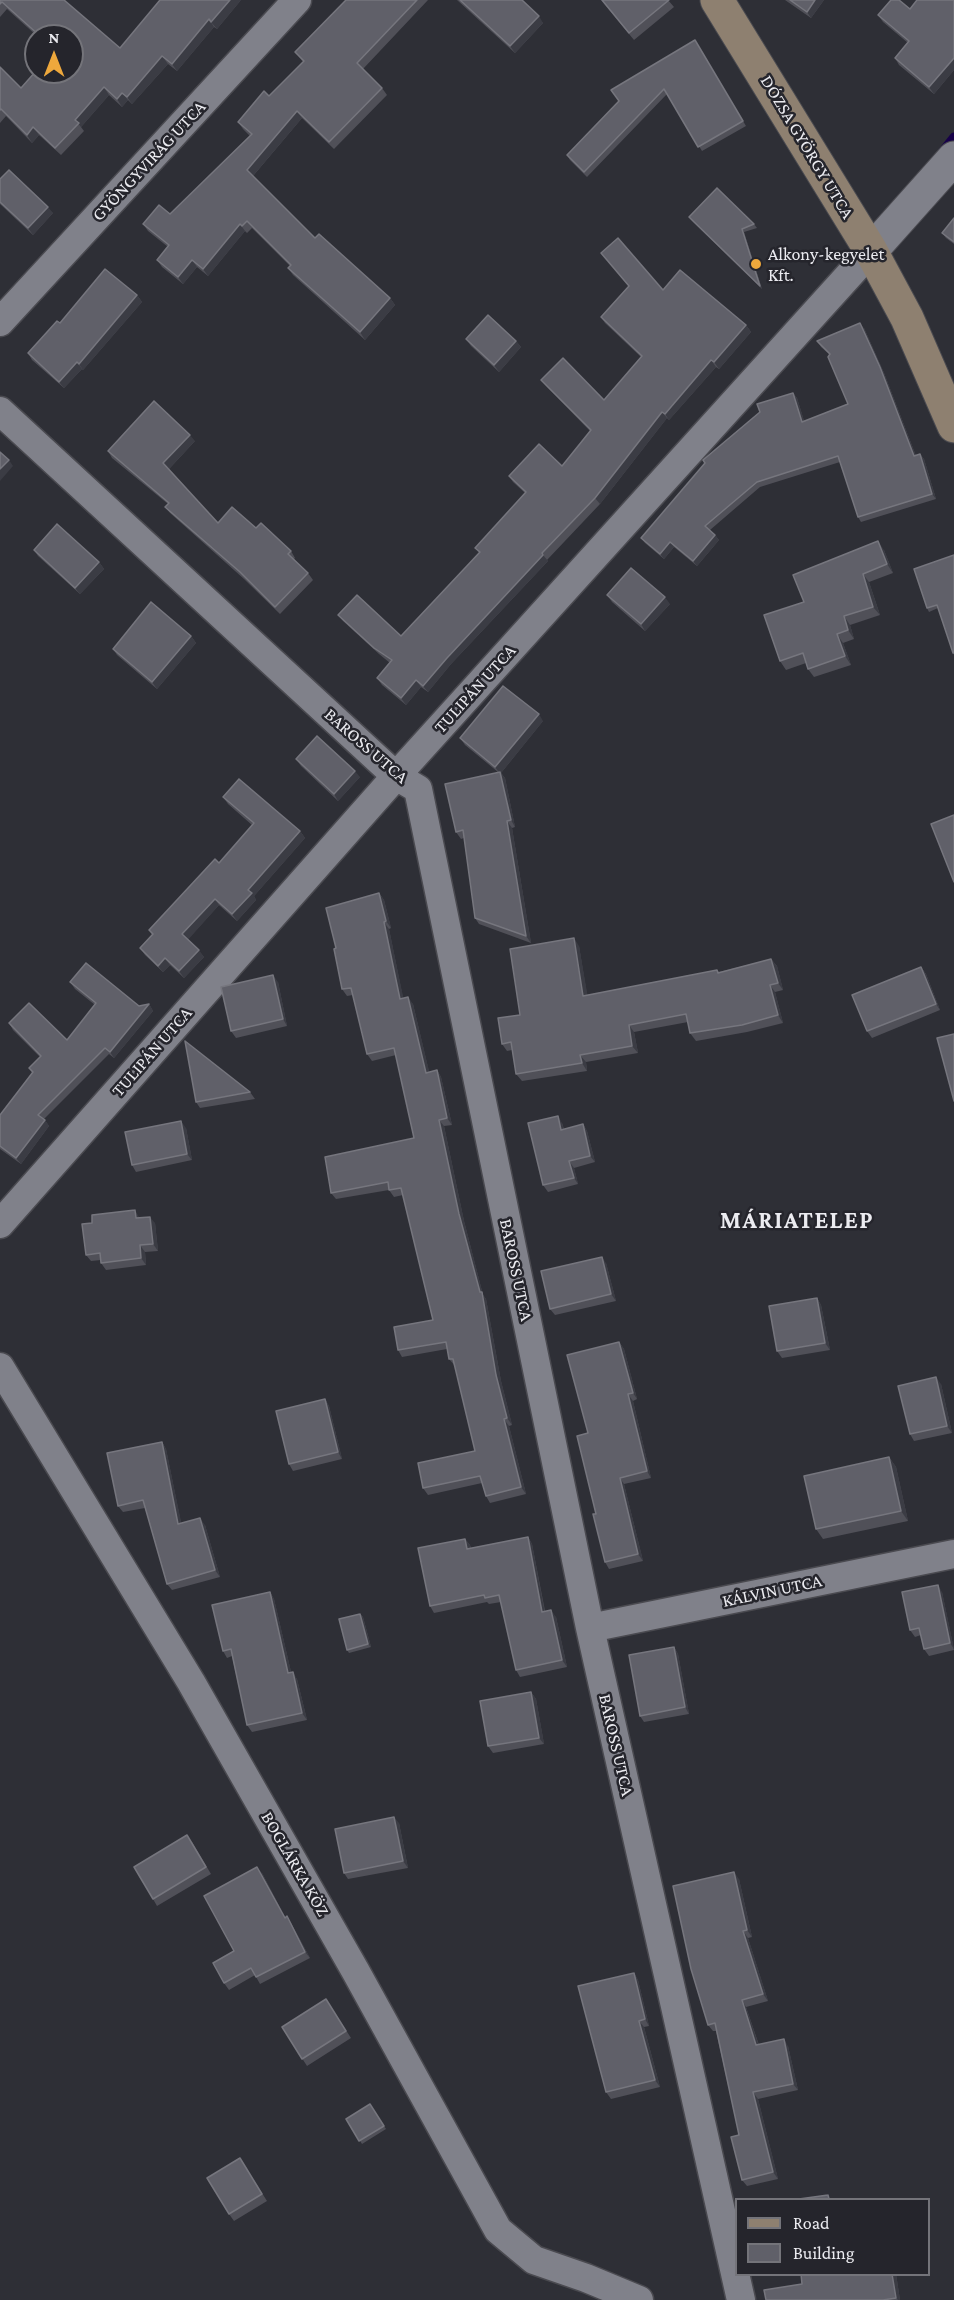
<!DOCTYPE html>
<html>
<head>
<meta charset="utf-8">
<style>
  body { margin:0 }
  #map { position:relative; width:954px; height:2300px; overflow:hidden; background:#2e2f36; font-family:"Crimson Pro",serif }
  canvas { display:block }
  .legend { position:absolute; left:735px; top:2198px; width:195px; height:78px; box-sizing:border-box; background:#25252c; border:2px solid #74747a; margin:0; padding:8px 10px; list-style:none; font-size:18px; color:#ebebf0 }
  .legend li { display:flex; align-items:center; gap:12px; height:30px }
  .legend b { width:30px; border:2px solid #74747a }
  .north { position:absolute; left:24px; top:24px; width:60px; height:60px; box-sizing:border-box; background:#25252c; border:2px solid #74747a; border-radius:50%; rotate:0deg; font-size:16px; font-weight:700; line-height:24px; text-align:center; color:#ebebf0 }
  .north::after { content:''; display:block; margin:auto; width:21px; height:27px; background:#eea83c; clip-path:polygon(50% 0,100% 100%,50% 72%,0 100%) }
</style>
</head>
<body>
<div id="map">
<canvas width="954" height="2300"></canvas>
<ul class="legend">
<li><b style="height:8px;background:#8e8070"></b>Road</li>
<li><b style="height:16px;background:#606069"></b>Building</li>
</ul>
<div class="north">N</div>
</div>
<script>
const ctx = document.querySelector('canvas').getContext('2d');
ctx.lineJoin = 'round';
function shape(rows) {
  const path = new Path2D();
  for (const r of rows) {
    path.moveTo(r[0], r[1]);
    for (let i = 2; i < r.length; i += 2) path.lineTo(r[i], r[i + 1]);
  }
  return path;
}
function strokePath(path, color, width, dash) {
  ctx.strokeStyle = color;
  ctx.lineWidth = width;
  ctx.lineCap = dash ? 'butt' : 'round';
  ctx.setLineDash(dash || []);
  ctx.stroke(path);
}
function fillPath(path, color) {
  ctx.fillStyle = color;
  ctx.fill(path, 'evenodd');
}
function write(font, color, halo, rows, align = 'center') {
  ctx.font = font + ' "Crimson Pro",serif';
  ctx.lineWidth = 5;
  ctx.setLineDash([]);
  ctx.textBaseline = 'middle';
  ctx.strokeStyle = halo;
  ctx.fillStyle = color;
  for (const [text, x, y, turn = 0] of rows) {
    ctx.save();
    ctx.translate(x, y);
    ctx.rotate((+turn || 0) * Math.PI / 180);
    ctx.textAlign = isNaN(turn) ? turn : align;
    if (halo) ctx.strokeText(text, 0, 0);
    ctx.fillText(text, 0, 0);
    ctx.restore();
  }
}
strokePath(shape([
  [942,152,954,137]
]), '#170049', 9);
const minor = shape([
  [0,322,297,0],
  [0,411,396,776,418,789,590,1628,741,2300],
  [0,1224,396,776,871,251],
  [0,1367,191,1682,356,1972,498,2230,534,2260,586,2278,639,2300],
  [590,1628,954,1554]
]);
const tertiary = shape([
  [871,251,954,158]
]);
const secondary = shape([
  [717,0,871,251,907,318,954,426]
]);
strokePath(minor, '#4a4a50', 31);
strokePath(tertiary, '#4a4a50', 35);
strokePath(secondary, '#4a4a50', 35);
strokePath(minor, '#80818a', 28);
strokePath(tertiary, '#80818a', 33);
strokePath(secondary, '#8e8070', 33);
fillPath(shape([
  [0,0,120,48,241,0,217,29,214,27,177,71,168,64,132,104,128,100,122,107,109,95,81,127,84,131,61,155,39,135,32,143,6,116,0,123,0,67,21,88,72,36,37,36,7,9,0,17],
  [346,0,428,0,363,69,382,88,387,95,334,149,302,118,253,176,315,238,390,298,395,305,365,340,293,275,288,268,290,266,252,228,247,233,245,231,208,276,197,267,183,284,162,267,157,260,168,247,148,231,143,224,170,214,250,136,243,129,238,122,269,96,303,62,295,52],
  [457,0,522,0,543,23,515,53],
  [601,0,668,0,674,7,634,40],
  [785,0,824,0,811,18],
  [954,0,954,70,934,94,899,65,895,58,908,43,883,22,878,15],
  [695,40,746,126,702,151,667,94,587,177,570,160,567,155],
  [0,179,53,213,33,235,0,204],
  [689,217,754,224,757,228,744,232,762,289,692,221],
  [954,218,954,244,946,238,942,233],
  [601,253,663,290,746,325,751,332,719,369,716,367,669,420,667,418,600,504,547,560,548,561,451,664,428,692,421,687,406,705,382,685,377,678,390,663,379,654,343,621,338,615,401,636,479,553,475,548,525,493,513,482,509,476,562,466,590,431,546,386,541,380,604,400,641,357,605,323,601,317,629,286],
  [137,295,142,302,83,370,82,369,64,388,32,360,28,353,60,323],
  [864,328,884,373,916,456,920,454,924,459,936,499,861,522,858,517,840,462,760,487,710,530,715,535,719,540,697,566,674,547,664,559,645,543,641,538,793,393,797,398,804,421,848,404,830,355,821,347,817,341],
  [466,339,516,341,521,347,499,372,471,346],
  [195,441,169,469,218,523,256,528,291,551,295,558,294,559,308,573,313,580,280,614,244,579,170,513,165,507,168,504,112,458,108,451],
  [34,550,99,562,104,569,80,594,38,556],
  [884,550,893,573,869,582,880,615,850,625,854,639,843,643,851,665,814,677,808,669,806,663,786,670,780,661,804,602],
  [954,555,954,655,938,608,929,612,927,608],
  [607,595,670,604,645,631,612,602],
  [191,636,196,643,157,689,117,655,113,649],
  [543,721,501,773,505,778,515,827,512,828,531,943,479,924,475,918,464,838,461,839,456,832,498,772,465,745,460,738],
  [296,759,360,777,338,801,301,766],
  [223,797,300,831,305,838,254,896,256,900,237,921,219,905,188,939,204,957,184,978,170,965,163,972,145,955,140,948,152,935,149,930,219,863,252,825,228,804],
  [379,893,384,900,391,928,389,929,403,998,413,1004,429,1072,437,1070,441,1077,452,1125,444,1126,464,1221,483,1295,486,1299,501,1381,512,1425,509,1426,526,1494,490,1503,486,1496,482,1483,428,1495,423,1488,475,1451,455,1366,449,1359,447,1349,402,1357,398,1350,433,1320,403,1195,394,1197,389,1190,336,1199,331,1193,414,1138,396,1055,372,1061,367,1054,353,995,347,996,342,989,336,948],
  [579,946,587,995,717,970,719,972,771,959,777,966,783,990,775,992,783,1023,747,1032,696,1041,690,1033,688,1022,634,1032,638,1053,586,1062,587,1071,522,1081,516,1074,512,1050,507,1051,502,1044,520,1015],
  [921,967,926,974,940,1010,872,1038,867,1031],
  [70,982,139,1006,149,1004,153,1011,114,1058,109,1054,44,1119,49,1126,21,1164,0,1149,0,1115,32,1073,29,1068,40,1057,13,1030,9,1023,67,1040,95,1005,75,989],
  [278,982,287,1026,236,1038,231,1031],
  [250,1092,255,1099,200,1108,196,1102],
  [562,1123,564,1129,583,1124,587,1131,595,1162,574,1168,578,1184,548,1192,543,1185],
  [186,1128,192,1160,136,1172,132,1165],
  [139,1218,155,1223,158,1251,145,1252,146,1265,106,1270,101,1263,101,1260,91,1261,86,1255],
  [606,1263,616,1301,555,1315,550,1309],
  [817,1298,821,1305,830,1350,782,1358,777,1351],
  [619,1342,624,1349,637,1399,633,1401,651,1478,624,1484,643,1561,609,1569,605,1562,596,1514,588,1433],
  [941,1384,952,1433,914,1441,910,1434],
  [325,1399,329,1406,342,1459,293,1471,289,1464],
  [162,1442,166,1449,181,1523,205,1525,220,1577,172,1590,167,1584,145,1508,123,1512,118,1506],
  [889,1457,896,1467,908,1521,823,1539,816,1529],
  [528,1537,532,1544,545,1611,556,1617,567,1667,520,1677,516,1670,501,1602,489,1604,487,1602,434,1613,430,1606,465,1539,470,1545,471,1548],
  [270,1592,274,1599,291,1672,297,1679,307,1720,252,1732,247,1725,232,1656,227,1658,223,1651],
  [942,1592,954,1650,929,1656,924,1649,921,1635,915,1637,910,1630],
  [360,1614,363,1617,371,1647,349,1653,347,1650],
  [674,1647,678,1654,689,1714,644,1722,640,1716],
  [531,1692,536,1699,544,1744,493,1753,488,1746],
  [399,1823,408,1868,348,1879,344,1873],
  [192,1842,211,1874,157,1906,153,1899],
  [262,1873,285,1917,291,1923,310,1958,260,1984,255,1975,229,1990,224,1983,234,1951],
  [739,1879,752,1937,748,1938,768,2001,746,2007,759,2045,788,2046,798,2090,758,2099,778,2179,747,2186,742,2180,739,2135,716,2031,713,2031,708,2025],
  [634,1973,638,1980,649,2026,644,2027,660,2087,611,2099,606,2092],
  [326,1999,351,2038,307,2066,282,2027],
  [370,2104,386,2129,362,2144,346,2119],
  [240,2158,267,2201,234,2221,229,2214],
  [801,2274,896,2274,900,2300,766,2300,802,2284]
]), '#505058');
fillPath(shape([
  [230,0,241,0,217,29,211,22],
  [815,0,824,0,811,18,807,12],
  [539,16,543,23,515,53,510,46],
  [209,19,214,27,177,71,172,64],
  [162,56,168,64,132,104,127,97],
  [954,58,954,70,934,94,929,87],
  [104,87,109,95,81,127,75,120],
  [122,93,128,100,122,107,117,99],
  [297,111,302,118,252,177,247,170],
  [33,127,39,135,32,143,27,135],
  [48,207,53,213,33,235,28,228],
  [240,224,245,231,208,276,203,269],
  [742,229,744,232,762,289,760,286],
  [192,260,197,267,183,284,178,277],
  [137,295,142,302,83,370,79,364],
  [390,298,395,305,365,340,360,332],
  [860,323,864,328,884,373,918,461,914,456],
  [746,325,751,332,719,369,714,362],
  [516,341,521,347,499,372,494,365],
  [711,360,716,367,669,420,665,414],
  [77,362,82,369,64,388,59,382],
  [793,393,797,398,806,427,802,422],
  [662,412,667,418,600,504,595,498],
  [190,435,195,441,168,470,163,463],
  [920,454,924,459,936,499,932,494],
  [9,460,13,466,0,481,0,469],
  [715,535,719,540,697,566,693,561],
  [878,541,884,550,893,573,887,564],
  [670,542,674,547,664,559,660,554],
  [543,555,548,561,451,664,428,692,423,686,447,658],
  [99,562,104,569,80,594,75,588],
  [863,574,869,582,880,615,873,607],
  [665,597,670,604,645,631,641,624],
  [844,616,850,625,854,639,848,630],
  [837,634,843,643,851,665,845,656],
  [191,636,196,643,157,689,152,682],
  [416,680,421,687,406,705,401,698],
  [539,714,543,721,501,773,505,778,515,827,511,820,500,774,495,767],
  [355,771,360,777,338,801,334,794],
  [507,821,512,828,531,943,526,936],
  [300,831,305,838,254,896,256,900,237,921,232,914,248,890],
  [379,893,384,900,391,928,386,921],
  [215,899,219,905,187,941,182,934],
  [384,922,389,929,405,1006,400,999],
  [574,938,579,946,589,1004,583,996],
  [199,950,204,957,184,978,179,971],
  [165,958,170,965,163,972,158,966],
  [771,959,777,966,783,990,778,983],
  [921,967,926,974,940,1010,936,1004],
  [273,975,278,982,287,1026,283,1019],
  [770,985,775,992,783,1023,778,1015],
  [408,997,413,1004,431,1079,426,1073],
  [149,1004,153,1011,114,1058,110,1052],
  [629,1025,634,1032,638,1053,632,1046],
  [580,1055,586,1062,587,1071,582,1063],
  [437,1070,441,1077,452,1125,447,1118],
  [558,1116,562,1123,566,1137,561,1130],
  [45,1120,49,1126,21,1164,16,1158],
  [439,1120,444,1126,464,1221,483,1295,486,1299,501,1381,512,1425,507,1418,496,1375,480,1292,459,1214],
  [181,1121,186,1128,192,1160,187,1154],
  [583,1124,587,1131,595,1162,590,1156],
  [569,1161,574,1168,578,1184,574,1178],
  [135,1210,139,1217,140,1225,136,1218],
  [150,1217,155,1223,158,1251,153,1244],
  [140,1245,145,1252,146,1265,141,1258],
  [602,1257,606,1263,616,1301,611,1294],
  [817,1298,821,1305,830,1350,825,1343],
  [619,1342,624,1349,637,1399,633,1393],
  [936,1377,941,1384,952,1433,947,1426],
  [628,1394,633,1401,651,1478,647,1471],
  [325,1399,329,1406,342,1459,338,1452],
  [504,1419,509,1426,526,1494,521,1487],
  [162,1442,166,1449,183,1531,178,1524],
  [889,1457,896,1467,908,1521,901,1511],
  [620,1478,624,1484,643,1561,638,1554],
  [200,1518,205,1525,220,1577,215,1570],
  [528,1537,532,1544,546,1619,542,1612],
  [465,1539,470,1545,472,1556,467,1549],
  [938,1585,942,1592,954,1649,950,1643],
  [270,1592,274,1599,293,1680,288,1673],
  [551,1610,556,1617,567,1667,562,1660],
  [360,1614,363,1617,371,1647,368,1644],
  [674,1647,678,1654,689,1714,685,1707],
  [293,1672,297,1679,307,1720,302,1713],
  [531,1692,536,1699,544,1744,539,1738],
  [394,1817,399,1823,408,1868,403,1861],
  [257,1867,262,1873,289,1924,285,1918],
  [734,1872,739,1879,752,1937,747,1930],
  [287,1916,291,1923,310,1958,305,1952],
  [743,1931,748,1938,768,2001,763,1994],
  [634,1973,638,1980,649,2026,645,2019],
  [742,2000,746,2007,761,2052,756,2045],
  [639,2021,644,2027,660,2087,655,2080],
  [784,2039,788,2046,798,2090,793,2084],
  [753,2092,758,2099,778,2179,773,2172],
  [892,2274,896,2274,900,2300,898,2300,896,2298]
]), '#3b3c44');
const building = shape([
  [0,0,64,0,120,48,160,0,230,0,211,22,209,19,172,64,162,56,127,97,122,93,117,99,104,87,75,120,79,123,55,148,33,127,27,135,1,109,0,110,0,67,21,88,36,71,72,72,72,36,40,36,2,2,0,4,0,0],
  [346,0,417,0,357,63,382,88,329,142,297,111,247,170,315,238,319,234,390,298,360,332,288,268,291,265,247,221,242,226,240,224,203,269,192,260,178,277,157,260,169,245,143,224,159,205,170,214,252,134,238,122,264,91,269,96,304,61,295,52,346,0],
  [460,0,522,0,539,16,510,46,460,0],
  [602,0,669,0,629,33,602,0],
  [790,0,815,0,807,12,790,0],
  [891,0,899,0,910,9,917,0,954,0,954,58,929,87,895,58,909,41,878,15,891,0],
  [695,40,743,121,698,147,664,89,584,172,567,155,619,101,611,90,695,40],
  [9,170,48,207,28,228,0,202,0,179,9,170],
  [717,188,754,224,742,229,760,286,689,217,717,188],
  [954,218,954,242,942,233,954,218],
  [618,238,663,290,680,270,746,325,714,362,711,360,665,414,662,412,595,498,542,553,543,555,447,658,423,686,416,680,401,698,377,678,392,660,374,648,338,615,357,595,401,636,480,552,475,548,526,492,509,476,539,444,562,466,591,430,541,380,563,358,604,400,642,356,601,317,629,286,601,253,618,238],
  [105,269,137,295,79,364,77,362,59,382,28,353,57,321,60,323,105,269],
  [488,315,516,341,494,365,466,339,488,315],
  [860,323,880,367,914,456,920,454,932,494,858,517,838,456,757,482,705,526,715,535,693,561,670,542,660,554,641,538,705,463,703,460,760,412,757,404,793,393,802,422,848,404,828,357,830,354,817,341,860,323],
  [154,401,190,435,163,463,218,523,232,507,256,528,261,523,291,551,288,554,308,573,275,607,240,572,165,507,169,503,108,451,154,401],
  [0,452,9,460,0,469,0,452],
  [57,524,99,562,75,588,34,550,57,524],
  [878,541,887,564,863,574,873,607,844,616,848,630,837,634,845,656,808,669,803,653,780,661,764,615,804,602,793,575,878,541],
  [954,555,954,653,953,653,937,605,927,608,914,569,954,555],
  [631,568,665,597,641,624,607,595,631,568],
  [151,602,191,636,152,682,113,649,151,602],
  [503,686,539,714,495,767,460,738,503,686],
  [317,736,355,771,334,794,296,759,317,736],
  [500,772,511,820,507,821,526,936,475,918,463,830,456,832,445,784,500,772],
  [239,779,300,831,248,890,252,893,232,914,215,899,182,934,199,950,179,971,165,958,158,966,140,948,153,934,149,930,215,859,219,863,254,823,223,797,239,779],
  [954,815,954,882,931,824,954,815],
  [379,893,386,921,384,922,400,999,408,997,426,1073,437,1070,447,1118,439,1120,459,1214,480,1292,482,1292,496,1375,507,1418,504,1419,521,1487,486,1496,480,1476,423,1488,418,1463,475,1451,453,1359,449,1359,446,1342,398,1350,394,1327,433,1320,401,1188,389,1190,388,1182,331,1193,325,1157,414,1138,394,1048,367,1054,351,988,342,989,334,949,336,948,326,908,379,893],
  [574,938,583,996,717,970,718,973,771,959,778,983,770,985,778,1015,742,1025,690,1033,686,1014,629,1025,632,1046,580,1055,582,1063,516,1074,511,1042,502,1044,498,1018,520,1015,510,949,574,938],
  [86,963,139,1006,149,1004,110,1052,105,1048,38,1115,45,1120,16,1158,0,1146,0,1115,33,1072,29,1068,41,1056,9,1023,29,1003,67,1040,96,1003,70,982,86,963],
  [921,967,936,1004,867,1031,852,995,921,967],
  [273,975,283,1019,231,1031,221,987,273,975],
  [954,1034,954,1101,937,1038,954,1034],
  [185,1041,250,1092,196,1102,185,1041],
  [558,1116,561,1130,583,1124,590,1156,569,1161,574,1178,543,1185,528,1123,558,1116],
  [181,1121,187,1154,132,1165,125,1132,181,1121],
  [135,1210,136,1218,150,1217,153,1244,140,1245,141,1258,101,1263,100,1253,86,1255,82,1224,92,1223,92,1215,135,1210],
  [602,1257,611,1294,550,1309,541,1271,602,1257],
  [817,1298,825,1343,777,1351,769,1306,817,1298],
  [619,1342,633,1393,628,1394,647,1471,620,1478,638,1554,605,1562,593,1514,596,1514,577,1436,588,1433,567,1355,619,1342],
  [936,1377,947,1426,910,1434,898,1386,936,1377],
  [325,1399,338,1452,289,1464,276,1411,325,1399],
  [162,1442,178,1524,200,1518,215,1570,167,1584,143,1500,118,1506,107,1453,162,1442],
  [889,1457,901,1511,816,1529,804,1476,889,1457],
  [528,1537,542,1612,551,1610,562,1660,516,1670,499,1595,485,1598,484,1595,430,1606,418,1548,465,1539,467,1549,528,1537],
  [938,1585,950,1643,924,1649,919,1628,910,1630,902,1592,938,1585],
  [270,1592,288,1673,293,1672,302,1713,247,1725,231,1649,223,1651,212,1605,270,1592],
  [360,1614,368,1644,347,1650,339,1619,360,1614],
  [674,1647,685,1707,640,1716,629,1655,674,1647],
  [531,1692,539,1738,488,1746,480,1701,531,1692],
  [394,1817,403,1861,344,1873,335,1829,394,1817],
  [187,1835,206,1867,153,1899,134,1867,187,1835],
  [257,1867,285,1918,287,1916,305,1952,256,1977,251,1968,224,1983,213,1963,234,1951,204,1896,257,1867],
  [734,1872,747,1930,743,1931,763,1994,742,2000,756,2045,784,2039,793,2084,753,2092,773,2172,742,2180,731,2137,739,2135,715,2023,708,2025,691,1969,673,1886,734,1872],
  [634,1973,645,2019,639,2021,655,2080,606,2092,578,1986,634,1973],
  [326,1999,346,2031,302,2059,282,2027,326,1999],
  [370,2104,384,2126,359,2141,346,2119,370,2104],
  [240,2158,262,2194,229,2214,207,2178,240,2158],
  [828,2195,829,2199,799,2199,828,2195],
  [801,2274,892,2274,896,2298,883,2300,766,2300,764,2290,802,2284,801,2274]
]);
fillPath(building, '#606069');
strokePath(building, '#76767e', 1.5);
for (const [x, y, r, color] of [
  [756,264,6,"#eea83c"]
]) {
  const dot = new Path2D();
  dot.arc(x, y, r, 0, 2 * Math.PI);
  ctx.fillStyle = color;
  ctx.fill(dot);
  strokePath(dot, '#25252c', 2);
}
write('18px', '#ebebf0', '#25252c', [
  ["DÓZSA GYÖRGY UTCA",807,147,59],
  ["GYÖNGYVIRÁG UTCA",149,161,-47],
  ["TULIPÁN UTCA",475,689,-48],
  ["BAROSS UTCA",366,746,41],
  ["TULIPÁN UTCA",152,1052,-49],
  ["BAROSS UTCA",516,1270,78],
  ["KÁLVIN UTCA",772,1591,-12],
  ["BAROSS UTCA",616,1745,77],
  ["BOGLÁRKA KÖZ",295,1864,60]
]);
write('18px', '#ebebf0', '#25252c', [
  ["Alkony-kegyelet",768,254],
  ["Kft.",768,275]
], 'left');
ctx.letterSpacing = '1.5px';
write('bold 24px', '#ebebf0', '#25252c', [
  ["MÁRIATELEP",797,1221]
]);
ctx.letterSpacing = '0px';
</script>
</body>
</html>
